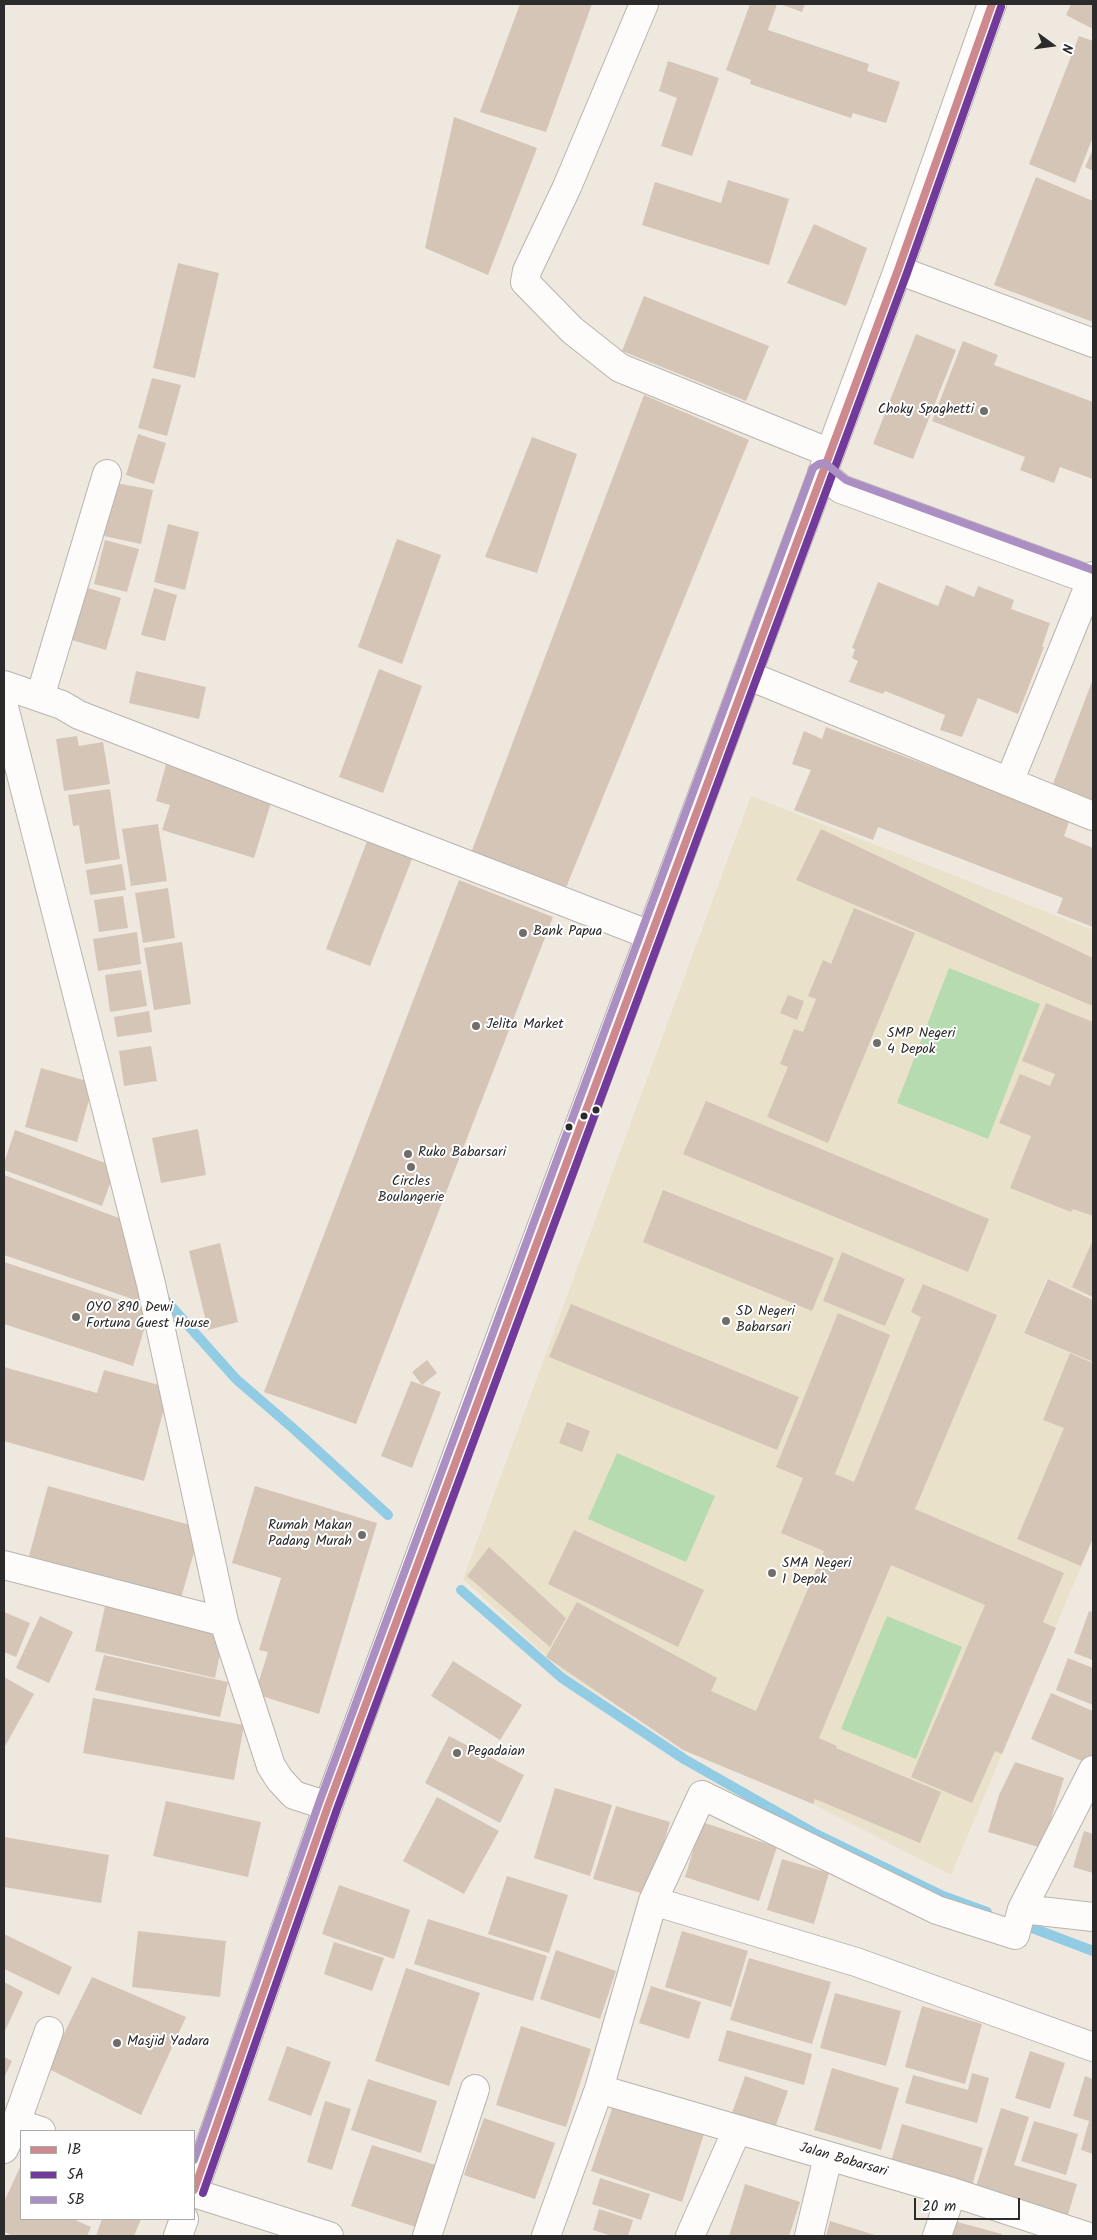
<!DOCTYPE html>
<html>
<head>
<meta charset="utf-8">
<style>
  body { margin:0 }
  #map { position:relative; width:1097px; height:2240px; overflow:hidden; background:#efe8de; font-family:Kalam,sans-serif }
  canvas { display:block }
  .frame { position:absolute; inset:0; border:5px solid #2b2b2b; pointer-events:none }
  .legend { position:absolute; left:20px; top:2130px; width:175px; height:90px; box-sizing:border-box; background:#fff; border:1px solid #aaa; margin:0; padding:6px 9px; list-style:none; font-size:15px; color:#2b2b2b }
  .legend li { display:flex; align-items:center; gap:10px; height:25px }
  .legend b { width:25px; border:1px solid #aaa }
  .north { position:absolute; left:1027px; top:20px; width:50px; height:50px; -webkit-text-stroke:4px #fff; paint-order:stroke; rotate:104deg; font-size:14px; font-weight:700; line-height:20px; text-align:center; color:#2b2b2b }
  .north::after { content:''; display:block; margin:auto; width:18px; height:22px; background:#2b2b2b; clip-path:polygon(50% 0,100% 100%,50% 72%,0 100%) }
  .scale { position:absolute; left:914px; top:2198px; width:106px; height:22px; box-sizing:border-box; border:2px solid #2b2b2b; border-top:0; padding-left:6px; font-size:15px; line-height:18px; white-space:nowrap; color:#2b2b2b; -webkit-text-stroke:4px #fff; paint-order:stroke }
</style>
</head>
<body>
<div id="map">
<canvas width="1097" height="2240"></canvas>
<div class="frame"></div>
<ul class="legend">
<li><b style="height:6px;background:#cd898d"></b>1B</li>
<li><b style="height:6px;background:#723a9b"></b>5A</li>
<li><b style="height:6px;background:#ac8fc2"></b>5B</li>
</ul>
<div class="north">N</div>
<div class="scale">20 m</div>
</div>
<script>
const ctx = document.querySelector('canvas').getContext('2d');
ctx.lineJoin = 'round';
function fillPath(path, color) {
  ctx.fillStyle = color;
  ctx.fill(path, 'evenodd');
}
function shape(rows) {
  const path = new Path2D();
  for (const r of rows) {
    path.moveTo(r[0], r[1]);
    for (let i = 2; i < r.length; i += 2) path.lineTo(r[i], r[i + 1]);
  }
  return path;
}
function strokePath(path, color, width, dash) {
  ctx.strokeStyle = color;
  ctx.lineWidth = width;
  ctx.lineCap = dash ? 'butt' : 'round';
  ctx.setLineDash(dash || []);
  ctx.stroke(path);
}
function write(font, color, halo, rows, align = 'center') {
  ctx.font = font + ' Kalam,sans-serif';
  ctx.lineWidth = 4;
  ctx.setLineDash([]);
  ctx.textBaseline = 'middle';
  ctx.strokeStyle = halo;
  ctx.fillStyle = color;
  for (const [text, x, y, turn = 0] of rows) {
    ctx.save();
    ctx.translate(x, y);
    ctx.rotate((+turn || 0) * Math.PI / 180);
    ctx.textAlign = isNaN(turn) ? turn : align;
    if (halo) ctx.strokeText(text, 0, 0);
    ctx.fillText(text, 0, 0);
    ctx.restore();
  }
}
fillPath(shape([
  [751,796,1093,930,1093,1298,1047,1278,1023,1333,1093,1363,1093,1538,951,1875,813,1804,683,1749,564,1672,463,1579]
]), '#eae1ca');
fillPath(shape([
  [949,968,1040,1004,988,1139,897,1103],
  [617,1453,715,1496,686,1562,588,1519],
  [887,1616,962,1647,916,1759,841,1729]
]), '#b7dbb0');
strokePath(shape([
  [161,1295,236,1379,295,1430,388,1515],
  [461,1590,562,1678,684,1759,816,1834,943,1896,987,1912],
  [1019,1923,1093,1951]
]), '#92cce4', 10);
fillPath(shape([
  [520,4,592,4,546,132,480,112],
  [750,4,777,4,768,30,869,64,867,71,900,82,886,123,853,113,851,118,750,84,751,80,726,70],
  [780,4,805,4,802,12],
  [1071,4,1093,4,1093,29,1066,15],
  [1079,36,1093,41,1093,137,1075,183,1029,164],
  [668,61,719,78,692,156,661,146,677,98,659,91],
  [454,117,537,148,488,275,425,248],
  [1093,149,1093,171,1085,167],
  [1036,177,1093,201,1093,322,994,285],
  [728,180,789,199,769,265,642,225,655,182,721,203],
  [814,224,867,248,846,306,787,283],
  [178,263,219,273,195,378,153,368],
  [644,296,769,346,746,401,622,351],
  [916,334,956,350,913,459,873,444],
  [963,341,998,355,994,365,1093,402,1093,479,1060,467,1054,483,1020,470,1025,457,932,421],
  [152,378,181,385,167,436,138,428],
  [644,395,749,440,565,890,471,853],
  [138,434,166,443,154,484,126,475],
  [532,437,577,454,537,573,485,557],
  [116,483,153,490,141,544,104,536],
  [168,524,199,532,185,590,154,582],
  [397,539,441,555,402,664,358,647],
  [105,540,139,549,127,592,94,584],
  [878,582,938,606,946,585,974,597,978,586,1014,600,1011,609,1050,623,1042,647,1044,647,1018,714,978,698,962,737,940,730,945,715,885,691,883,694,849,682,858,661,852,658,855,649,852,648],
  [88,588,121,598,106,650,72,640],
  [154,588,177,595,165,641,141,635],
  [379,669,422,686,383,793,339,777],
  [136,671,206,687,199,719,129,703],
  [1093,679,1093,806,1051,789],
  [826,727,1070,819,1064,836,1093,848,1093,927,1057,913,1063,898,878,827,873,840,794,810,811,770,792,764,804,731,822,739],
  [77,736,79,746,103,742,110,784,64,791,56,739],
  [167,761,274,793,254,858,162,830,170,805,156,801],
  [110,789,120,859,85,864,79,825,73,826,68,795],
  [158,824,167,881,131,886,122,829],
  [821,829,1093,958,1093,1006,796,880],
  [369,836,414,854,370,966,326,949],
  [122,864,126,890,90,895,86,870],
  [459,880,553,917,356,1424,264,1392],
  [168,888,175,938,143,943,135,893],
  [123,896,128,928,99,932,94,900],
  [854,908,915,933,828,1143,767,1117,788,1067,780,1064,794,1029,803,1032,816,999,808,996,823,960,831,964],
  [137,932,141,964,98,971,93,939],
  [182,942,191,1004,154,1010,144,948],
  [141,970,147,1006,110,1012,105,975],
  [788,995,804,1001,797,1020,780,1013],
  [1046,1003,1093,1022,1093,1216,1073,1209,1071,1212,1010,1188,1031,1136,999,1123,1020,1074,1050,1086,1055,1074,1022,1061],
  [149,1011,152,1032,117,1037,114,1017],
  [151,1046,157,1081,124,1086,119,1051],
  [41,1068,94,1083,77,1142,25,1127],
  [706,1101,989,1219,968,1272,683,1154],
  [198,1129,206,1175,161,1183,152,1138],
  [15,1130,116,1167,102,1206,4,1170,4,1163],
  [4,1175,135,1224,150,1305,4,1255],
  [663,1190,834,1258,812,1311,643,1242],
  [1093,1240,1093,1297,1072,1287],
  [220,1243,238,1322,208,1330,189,1251],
  [842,1252,905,1279,885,1326,823,1301],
  [4,1262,150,1310,133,1366,4,1324],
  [1048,1279,1093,1300,1093,1362,1024,1333],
  [923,1284,997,1315,915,1509,1064,1573,1043,1622,1056,1628,1002,1754,995,1751,972,1803,911,1777,985,1605,891,1565,819,1738,837,1746,836,1748,941,1792,920,1843,815,1799,813,1804,683,1750,546,1657,577,1602,717,1678,711,1691,756,1711,824,1551,781,1533,803,1478,776,1467,838,1313,890,1335,835,1474,854,1482,921,1317,911,1312],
  [571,1304,799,1397,777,1450,549,1357],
  [1070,1353,1093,1363,1093,1538,1081,1566,1017,1539,1064,1428,1043,1420],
  [427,1360,437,1373,422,1385,412,1372],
  [4,1367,97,1393,104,1370,170,1388,144,1481,4,1441],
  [411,1381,441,1392,412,1468,381,1456],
  [567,1422,590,1431,582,1452,559,1443],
  [48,1486,201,1528,181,1598,29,1556],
  [255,1486,377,1523,319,1714,255,1694,268,1652,259,1650,281,1578,232,1563],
  [574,1530,704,1590,678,1647,548,1584],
  [489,1547,566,1618,550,1647,467,1576],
  [106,1602,225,1629,215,1678,95,1651],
  [1089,1611,1093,1612,1093,1660,1074,1653],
  [4,1612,30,1623,16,1657,4,1652],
  [40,1616,73,1632,49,1683,16,1668],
  [104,1655,228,1682,220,1717,95,1690],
  [1068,1658,1093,1668,1093,1705,1056,1690],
  [453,1661,522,1705,500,1740,431,1696],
  [4,1677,34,1694,4,1748],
  [1051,1693,1093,1711,1093,1760,1091,1765,1031,1739],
  [93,1698,244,1725,234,1780,83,1753],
  [449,1736,524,1775,500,1823,425,1783],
  [1015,1762,1064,1778,1042,1848,988,1832,999,1795],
  [555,1788,612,1805,590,1876,534,1858],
  [437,1797,499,1831,464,1894,403,1861],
  [166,1801,261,1822,248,1877,153,1856],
  [616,1806,670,1822,648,1895,593,1879],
  [702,1822,777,1847,759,1901,685,1877],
  [1084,1831,1093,1834,1093,1873,1073,1867],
  [4,1837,109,1855,101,1903,4,1887],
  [782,1859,829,1873,814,1924,767,1910],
  [507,1876,568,1895,549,1953,488,1934],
  [339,1885,410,1910,394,1959,322,1934],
  [428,1919,547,1956,533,2001,414,1964],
  [138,1931,226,1941,220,1997,132,1987],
  [682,1931,748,1951,731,2007,665,1987],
  [4,1934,72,1967,59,1995,4,1969],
  [334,1942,384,1958,372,1991,324,1974],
  [556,1950,616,1971,600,2019,540,1999],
  [749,1958,831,1982,812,2044,730,2020],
  [406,1968,480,1993,449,2086,375,2061],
  [92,1977,186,2017,141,2115,47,2068],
  [4,1982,23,1992,4,2033],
  [651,1986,701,2002,689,2039,639,2023],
  [835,1993,901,2011,886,2066,820,2048],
  [922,2006,982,2024,965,2084,905,2067],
  [521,2026,591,2049,566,2127,496,2105],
  [727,2030,812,2054,804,2085,718,2061],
  [287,2046,331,2062,311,2116,268,2100],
  [1030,2051,1065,2063,1050,2109,1015,2098],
  [4,2057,12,2061,4,2078],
  [832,2068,899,2088,881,2150,814,2130],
  [972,2073,989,2078,977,2123,905,2103,913,2075,968,2090],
  [745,2076,788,2091,775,2128,732,2113],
  [1085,2076,1093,2079,1093,2154,1081,2150,1089,2121,1073,2116],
  [368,2079,437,2101,421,2153,351,2130],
  [325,2101,351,2109,332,2170,307,2162],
  [614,2103,704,2134,682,2202,591,2171],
  [1001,2108,1029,2117,1014,2165,1077,2184,1065,2225,973,2196],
  [484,2118,555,2143,535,2199,464,2175],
  [1034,2121,1078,2134,1066,2175,1021,2161],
  [902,2124,983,2148,971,2189,890,2165],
  [372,2145,442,2167,422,2229,351,2206],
  [21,2165,21,2219,73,2219,91,2227,87,2236,13,2236,4,2232,4,2202],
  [600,2178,650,2194,641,2220,592,2204],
  [745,2184,800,2202,789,2236,729,2236],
  [599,2209,633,2220,628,2236,612,2236,593,2230],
  [102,2219,141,2219,134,2236,96,2236],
  [950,2220,1002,2234,1001,2236,946,2236],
  [830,2221,878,2236,826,2236]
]), '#d5c5b7');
const street = shape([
  [644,4,567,187,527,271,525,282,572,330,620,368,830,453],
  [898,270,1093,343],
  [747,675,1093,816],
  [4,685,62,705,79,715,650,935],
  [40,697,107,474],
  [4,707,151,1284,224,1622,271,1766,280,1780,294,1795,328,1806],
  [1009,782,1093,576],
  [4,1565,224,1622],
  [653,1901,702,1795,937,1910,1015,1935,1022,1909,1093,1917],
  [1022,1909,1093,1770],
  [599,2089,952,2192,1086,2236],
  [16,2123,41,2131],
  [4,2149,16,2123,49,2031],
  [194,2193,329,2236],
  [427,2236,475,2089],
  [546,2236,599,2089,653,1901,856,1962,1093,2047],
  [690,2236,737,2130],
  [809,2236,828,2157],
  [937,2236,952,2192]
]);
const secondary = shape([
  [822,473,841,489,1093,581],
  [194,2190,328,1806,486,1376,898,270,992,4],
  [178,2236,184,2219]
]);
strokePath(street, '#b8b4ae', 30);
strokePath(secondary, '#b8b4ae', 30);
strokePath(street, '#fdfcfa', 28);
strokePath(secondary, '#fdfcfa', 28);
strokePath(shape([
  [194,2190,328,1806,898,270,992,4]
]), '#cd898d', 8);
strokePath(shape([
  [203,2193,337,1809,907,273,1001,7]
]), '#723a9b', 8);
strokePath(shape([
  [194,2160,319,1803,813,468,819,464,825,463,846,480,1093,570]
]), '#ac8fc2', 8);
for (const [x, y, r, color] of [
  [984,411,5,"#706d6a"],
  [523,933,5,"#706d6a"],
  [476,1026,5,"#706d6a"],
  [877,1043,5,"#706d6a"],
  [596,1110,4.5,"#2b2b2b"],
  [584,1116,4.5,"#2b2b2b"],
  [569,1127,4.5,"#2b2b2b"],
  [408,1154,5,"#706d6a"],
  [411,1167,5,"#706d6a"],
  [76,1317,5,"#706d6a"],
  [726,1321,5,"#706d6a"],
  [362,1535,5,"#706d6a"],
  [772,1573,5,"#706d6a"],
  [457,1753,5,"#706d6a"],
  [117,2043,5,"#706d6a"]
]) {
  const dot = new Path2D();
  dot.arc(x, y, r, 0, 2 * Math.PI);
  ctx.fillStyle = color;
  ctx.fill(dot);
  strokePath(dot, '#fff', 2);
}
write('14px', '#2b2b2b', '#fff', [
  ["Choky Spaghetti",974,411,"right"],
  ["Bank Papua",533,933],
  ["Jelita Market",486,1026],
  ["SMP Negeri",887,1035],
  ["4 Depok",887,1051],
  ["Ruko Babarsari",418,1154],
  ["Circles",411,1183,"center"],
  ["Boulangerie",411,1199,"center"],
  ["OYO 890 Dewi",86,1309],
  ["Fortuna Guest House",86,1325],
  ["SD Negeri",736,1313],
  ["Babarsari",736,1329],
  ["Rumah Makan",352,1527,"right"],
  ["Padang Murah",352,1543,"right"],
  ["SMA Negeri",782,1565],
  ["1 Depok",782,1581],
  ["Pegadaian",467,1753],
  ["Masjid Yadara",127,2043]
], 'left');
write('14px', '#2b2b2b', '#fff', [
  ["Jalan Babarsari",843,2161,16]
]);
</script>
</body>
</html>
